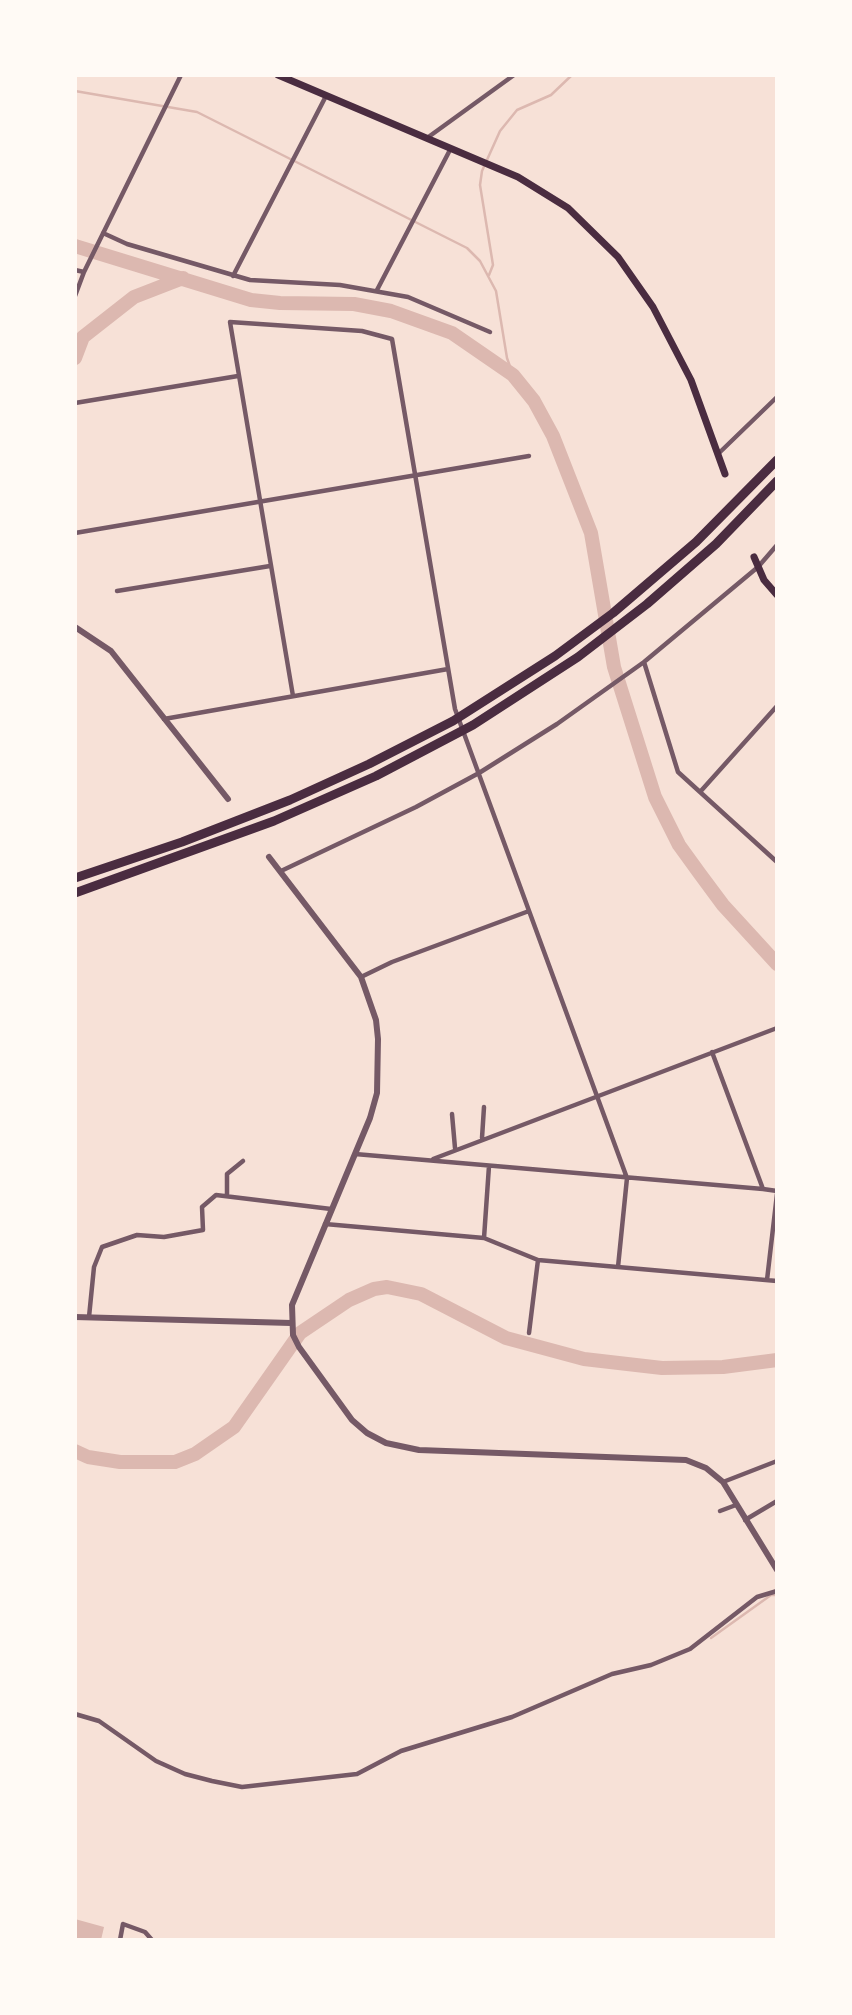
<!DOCTYPE html>
<html>
<head>
<meta charset="utf-8">
<style>
  body { margin:0 }
  #map { position:relative; width:852px; height:2015px; overflow:hidden; background:#f7e1d7; font-family:"IBM Plex Sans",sans-serif }
  canvas { display:block }
  .frame { position:absolute; inset:0; border:77px solid #fffaf5; pointer-events:none }
</style>
</head>
<body>
<div id="map">
<canvas width="852" height="2015"></canvas>
<div class="frame"></div>
</div>
<script>
const ctx = document.querySelector('canvas').getContext('2d');
ctx.lineJoin = 'round';
function fillPath(path, color) {
  ctx.fillStyle = color;
  ctx.fill(path, 'evenodd');
}
function shape(rows) {
  const path = new Path2D();
  for (const r of rows) {
    path.moveTo(r[0], r[1]);
    for (let i = 2; i < r.length; i += 2) path.lineTo(r[i], r[i + 1]);
  }
  return path;
}
function strokePath(path, color, width, dash) {
  ctx.strokeStyle = color;
  ctx.lineWidth = width;
  ctx.lineCap = dash ? 'butt' : 'round';
  ctx.setLineDash(dash || []);
  ctx.stroke(path);
}
fillPath(shape([
  [75,1919,104,1927,101,1940,75,1940]
]), '#dcb8b0');
strokePath(shape([
  [75,91,197,112,467,248,480,261,496,291,507,358,513,375],
  [489,275,493,265,480,185,482,171,500,131,517,110,551,95,572,75],
  [711,1638,771,1595,777,1595]
]), '#dcb8b0', 2.5);
strokePath(shape([
  [75,246,251,300,280,303,354,304,391,311,452,333,513,375,534,401,553,436,591,533,614,667,655,797,679,845,700,874,723,905,777,964],
  [75,358,83,337,134,297,183,278],
  [75,1451,88,1457,120,1462,175,1462,195,1454,234,1427,300,1333,349,1300,374,1289,387,1287,421,1294,506,1338,584,1359,662,1368,723,1367,777,1360]
]), '#dcb8b0', 14);
strokePath(shape([
  [427,138,514,75],
  [103,233,127,244,250,280,340,285,408,297,490,332],
  [75,270,84,272],
  [233,276,326,96],
  [377,290,451,148],
  [75,296,84,272,181,75],
  [75,403,238,376],
  [718,454,777,397],
  [75,533,529,456],
  [117,591,270,566],
  [644,662,678,772,777,862],
  [293,696,230,322,362,331,392,339,455,709,627,1178,618,1267],
  [164,719,448,669],
  [700,792,777,706],
  [281,871,416,807,479,773,557,724,644,662,758,567,777,545],
  [361,977,392,962,529,911],
  [712,1052,763,1189,777,1191],
  [452,1114,455,1148],
  [482,1138,484,1107],
  [355,1154,763,1189],
  [433,1159,777,1028],
  [227,1195,227,1174,243,1161],
  [325,1224,484,1238,538,1260,777,1281],
  [484,1238,489,1166],
  [767,1280,777,1194],
  [89,1317,94,1267,102,1247,137,1235,164,1237,203,1230,202,1207,216,1195,331,1209],
  [529,1333,538,1260],
  [723,1482,777,1461],
  [720,1511,736,1505],
  [745,1520,777,1501],
  [75,1714,99,1721,156,1761,185,1774,212,1781,242,1787,357,1774,401,1751,512,1717,612,1674,651,1665,690,1649,757,1597,777,1591],
  [120,1940,123,1924,145,1932,152,1940]
]), '#755966', 4.5);
strokePath(shape([
  [75,627,111,651,228,799],
  [269,857,361,977,376,1020,378,1039,377,1093,370,1118,292,1305,293,1335,299,1347,352,1420,367,1433,386,1443,419,1450,686,1460,706,1468,723,1482,777,1570],
  [75,1317,291,1323]
]), '#755966', 6);
strokePath(shape([
  [278,75,518,177,568,208,618,257,653,307,691,380,725,474],
  [754,557,764,580,777,595]
]), '#4a2c40', 7);
strokePath(shape([
  [75,878,182,842,290,800,369,764,453,721,555,656,613,613,696,542,777,460],
  [75,893,274,821,376,776,473,725,578,657,647,604,716,544,777,481]
]), '#4a2c40', 9);
</script>
</body>
</html>
